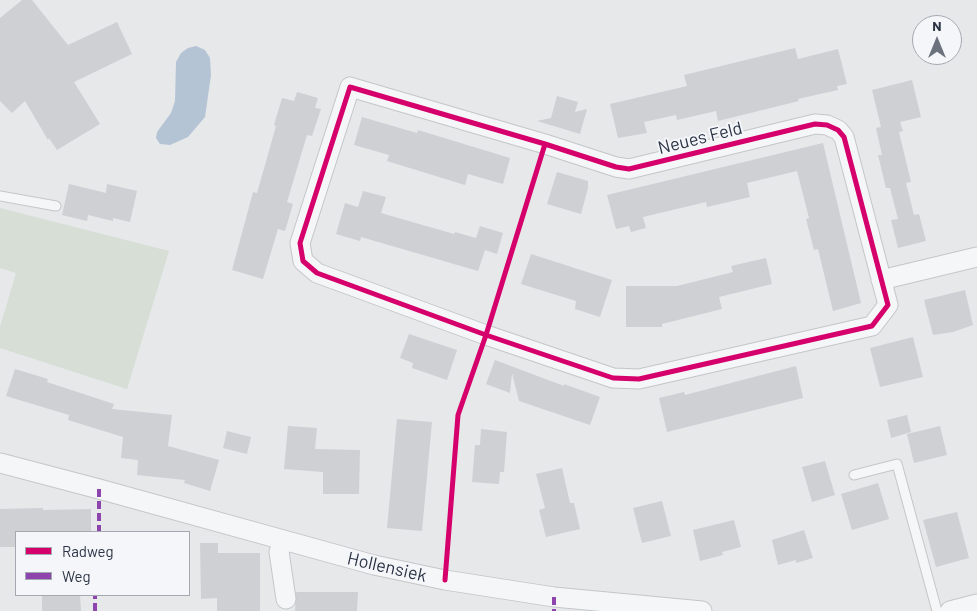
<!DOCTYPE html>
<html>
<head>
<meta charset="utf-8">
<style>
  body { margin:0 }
  #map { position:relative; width:977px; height:611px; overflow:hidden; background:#e6e8ea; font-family:Barlow,sans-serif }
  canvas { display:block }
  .legend { position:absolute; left:15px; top:531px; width:175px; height:65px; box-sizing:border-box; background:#f4f6f9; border:1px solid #a4a8b1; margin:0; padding:6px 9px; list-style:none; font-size:15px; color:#2b3445 }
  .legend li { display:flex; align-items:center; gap:10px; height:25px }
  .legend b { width:25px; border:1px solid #a4a8b1 }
  .north { position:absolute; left:912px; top:15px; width:50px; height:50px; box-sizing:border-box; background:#f4f6f9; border:1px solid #a4a8b1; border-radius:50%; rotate:0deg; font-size:14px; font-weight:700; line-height:20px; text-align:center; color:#2b3445 }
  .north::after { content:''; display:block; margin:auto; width:18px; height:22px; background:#6c737f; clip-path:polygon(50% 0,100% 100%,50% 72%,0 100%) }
</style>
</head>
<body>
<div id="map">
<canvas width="977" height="611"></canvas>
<ul class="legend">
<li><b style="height:6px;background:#d6006c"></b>Radweg</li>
<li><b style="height:6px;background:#8e44ad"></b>Weg</li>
</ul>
<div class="north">N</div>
</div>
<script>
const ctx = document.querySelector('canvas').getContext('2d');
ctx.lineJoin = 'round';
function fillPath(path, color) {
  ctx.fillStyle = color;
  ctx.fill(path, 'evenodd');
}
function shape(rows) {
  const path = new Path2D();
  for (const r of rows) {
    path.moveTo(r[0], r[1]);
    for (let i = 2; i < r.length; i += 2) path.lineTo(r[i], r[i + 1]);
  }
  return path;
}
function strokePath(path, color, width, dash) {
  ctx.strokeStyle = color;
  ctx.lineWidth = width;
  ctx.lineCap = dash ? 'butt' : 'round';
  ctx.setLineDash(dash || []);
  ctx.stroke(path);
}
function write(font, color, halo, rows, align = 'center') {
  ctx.font = font + ' Barlow,sans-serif';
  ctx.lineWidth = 4;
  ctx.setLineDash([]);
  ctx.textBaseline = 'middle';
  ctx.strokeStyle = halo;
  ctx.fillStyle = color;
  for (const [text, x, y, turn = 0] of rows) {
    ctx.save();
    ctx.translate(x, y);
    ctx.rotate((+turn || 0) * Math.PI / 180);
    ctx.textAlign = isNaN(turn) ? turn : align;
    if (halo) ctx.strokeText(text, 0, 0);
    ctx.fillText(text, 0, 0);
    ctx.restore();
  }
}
fillPath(shape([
  [0,208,169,251,127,389,0,348,0,327,16,273,0,268]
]), '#d6ded6');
fillPath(shape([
  [196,46,205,50,210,58,211,75,205,117,188,137,170,145,160,144,156,138,157,132,171,113,175,101,176,62,181,53,188,48]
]), '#b4c4d5');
fillPath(shape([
  [22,0,32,0,68,45,117,22,132,54,74,82,100,124,57,150,49,138,48,140,25,101,12,113,0,101,0,18],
  [795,48,798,59,838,49,847,84,837,86,838,90,798,99,799,101,718,121,716,111,677,120,676,115,644,122,647,133,618,138,610,104,687,86,684,75],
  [912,80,921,117,900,122,903,131,899,132,911,182,906,183,914,215,919,214,926,241,898,248,891,220,898,219,890,188,886,188,878,155,882,155,876,128,881,127,872,90],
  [297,92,318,98,315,108,321,109,312,136,307,135,287,202,293,204,285,231,278,229,263,279,232,270,253,192,257,193,276,126,274,125,282,98,294,101],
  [557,96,578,102,575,112,587,109,580,134,537,121,551,118],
  [362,117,417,133,418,130,510,158,503,184,468,174,465,185,387,161,389,155,354,145],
  [823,143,861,303,833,311,818,249,814,250,806,219,809,218,797,171,747,183,750,197,707,207,706,202,643,217,646,228,631,232,629,226,616,229,607,195],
  [557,172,588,181,588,188,581,214,547,204],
  [69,184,106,193,107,184,137,191,130,222,113,218,113,221,88,215,87,221,62,215],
  [363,191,386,197,381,213,454,234,455,232,476,238,480,226,503,233,497,254,485,250,478,271,361,237,360,241,336,234,345,203,358,207],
  [531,254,612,280,600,317,575,309,576,301,521,284],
  [766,258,772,284,719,297,722,309,662,324,662,327,626,327,626,286,677,286,733,272,731,266],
  [965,290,973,325,953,332,933,335,924,300],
  [409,334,457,350,447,380,412,368,413,363,400,358],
  [913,337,923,377,880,387,870,348],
  [495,360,564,386,564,384,600,397,590,425,519,401,512,373,510,393,486,384],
  [796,366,803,398,667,432,659,398,684,392,685,395],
  [15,369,48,379,47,382,114,404,112,409,172,415,168,446,219,460,210,491,184,483,185,480,137,475,138,460,121,458,123,437,68,420,69,415,6,396],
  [907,415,911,432,891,438,887,420],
  [397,419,432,422,422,531,387,528],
  [288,426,317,428,315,449,360,450,359,494,323,494,323,472,284,469],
  [940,426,947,455,914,463,907,434],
  [481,429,507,432,504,472,500,472,499,484,472,482,475,445,480,445],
  [227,431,251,437,247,454,223,448],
  [825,461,835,495,812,502,802,467],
  [562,468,570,503,574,503,580,529,546,537,539,510,545,508,536,474],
  [878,483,889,519,852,530,841,494],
  [662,501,671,536,642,543,633,508],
  [43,508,43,510,91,509,91,532,16,532,16,547,0,547,0,509],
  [957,512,969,558,936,567,923,520],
  [734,520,741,547,722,552,723,555,700,561,693,530],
  [804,530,813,558,796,563,796,560,778,565,772,540],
  [200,543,218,543,218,553,260,553,260,611,217,611,217,598,201,599],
  [296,592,358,592,357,611,295,611],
  [42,595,80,595,81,611,42,611]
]), '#ced0d3');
const service = shape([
  [0,196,56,206],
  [854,475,897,464,937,611]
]);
const minor = shape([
  [350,87,545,144,616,167,629,169,815,124,827,125,838,130,844,137,888,305,872,326,639,379,613,378,486,335,317,273,303,261,300,243,350,87],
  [881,280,977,257],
  [0,463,99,489,374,565,445,580,554,597,702,611],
  [283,540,279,552,286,599],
  [950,611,977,604]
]);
strokePath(service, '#c4c6c8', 11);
strokePath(minor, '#c4c6c8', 21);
strokePath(service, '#f5f6f7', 9);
strokePath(minor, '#f5f6f7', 19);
strokePath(shape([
  [99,489,99,532],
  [554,597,554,611],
  [95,611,95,595]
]), '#8e44ad', 4, [8, 4]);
strokePath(shape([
  [350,87,545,144,616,167,629,169,815,124,827,125,838,130,844,137,888,305,872,326,639,379,613,378,486,335,317,273,303,261,300,243,350,87],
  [445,580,458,415,486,335,545,144]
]), '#d6006c', 5);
write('18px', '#2b3445', '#f4f6f9', [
  ["Neues Feld",700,138,-14],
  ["Hollensiek",387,567,13]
]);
</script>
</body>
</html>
